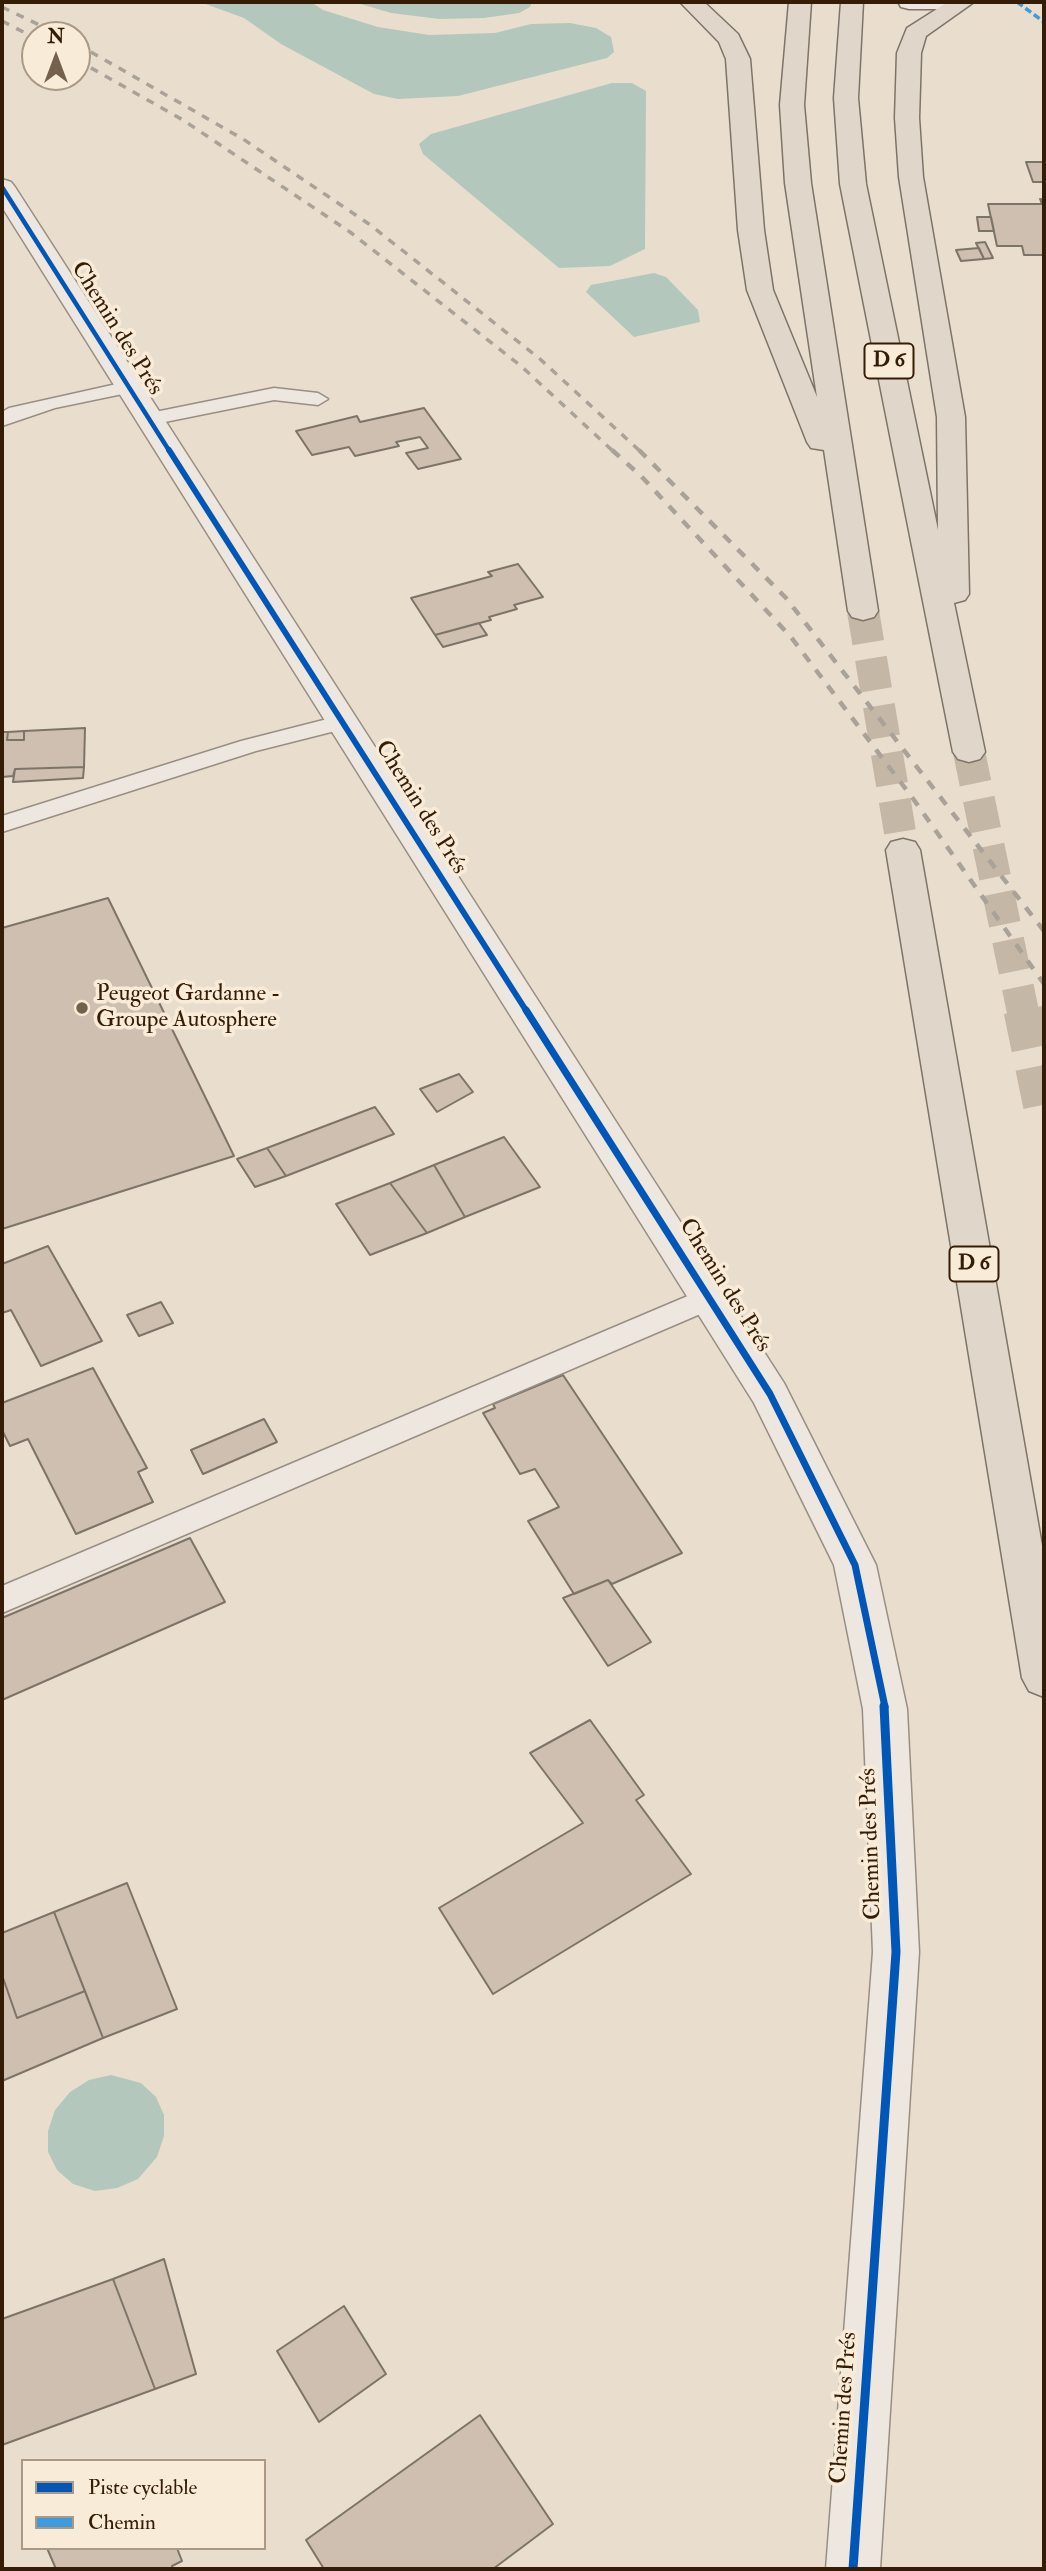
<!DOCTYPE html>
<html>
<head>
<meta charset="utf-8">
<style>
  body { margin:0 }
  #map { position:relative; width:1046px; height:2571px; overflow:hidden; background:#e9dece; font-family:"IM FELL Double Pica",serif }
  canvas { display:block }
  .frame { position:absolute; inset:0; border:4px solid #341c07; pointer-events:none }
  .legend { position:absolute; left:21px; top:2459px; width:245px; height:91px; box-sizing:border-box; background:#f8ecd8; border:2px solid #aa9984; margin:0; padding:9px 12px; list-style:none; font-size:21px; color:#341c07 }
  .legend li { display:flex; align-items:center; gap:14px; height:35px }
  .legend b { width:35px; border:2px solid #aa9984 }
  .north { position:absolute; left:21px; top:21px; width:70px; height:70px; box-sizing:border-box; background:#f8ecd8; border:2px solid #aa9984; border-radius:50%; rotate:0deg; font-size:19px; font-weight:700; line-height:28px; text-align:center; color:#341c07 }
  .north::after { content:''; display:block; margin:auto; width:24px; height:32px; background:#73604d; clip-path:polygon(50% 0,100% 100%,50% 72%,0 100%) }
</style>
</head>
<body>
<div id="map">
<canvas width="1046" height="2571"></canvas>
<div class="frame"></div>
<ul class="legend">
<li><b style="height:9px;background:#0057b8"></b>Piste cyclable</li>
<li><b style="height:9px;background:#3e9bdd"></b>Chemin</li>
</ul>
<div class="north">N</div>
</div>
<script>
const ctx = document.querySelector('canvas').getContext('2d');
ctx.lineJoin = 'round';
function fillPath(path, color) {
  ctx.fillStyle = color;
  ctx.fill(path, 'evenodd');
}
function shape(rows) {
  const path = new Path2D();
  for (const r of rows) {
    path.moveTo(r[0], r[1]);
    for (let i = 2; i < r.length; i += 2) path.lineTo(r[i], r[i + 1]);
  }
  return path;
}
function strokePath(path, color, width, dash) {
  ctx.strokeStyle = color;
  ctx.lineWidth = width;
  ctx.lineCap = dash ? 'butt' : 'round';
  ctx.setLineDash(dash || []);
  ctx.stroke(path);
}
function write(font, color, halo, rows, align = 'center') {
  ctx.font = font + ' "IM FELL Double Pica",serif';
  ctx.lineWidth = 7;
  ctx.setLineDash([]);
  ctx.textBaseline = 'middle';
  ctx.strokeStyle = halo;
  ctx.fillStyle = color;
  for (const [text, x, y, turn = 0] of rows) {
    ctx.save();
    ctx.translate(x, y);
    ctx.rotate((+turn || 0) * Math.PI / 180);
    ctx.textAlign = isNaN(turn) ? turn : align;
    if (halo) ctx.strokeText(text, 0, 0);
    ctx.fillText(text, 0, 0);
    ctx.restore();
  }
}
fillPath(shape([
  [200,2,311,2,323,10,378,27,429,35,495,33,531,24,570,23,596,28,611,37,614,52,607,58,458,96,398,99,374,94,281,44,244,18],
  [354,2,532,2,530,7,519,13,484,18,440,19,391,13],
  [612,83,632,83,646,91,645,249,610,266,559,268,423,154,419,144,431,134],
  [654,273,666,277,698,310,700,322,634,337,586,292,591,285],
  [111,2075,141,2083,156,2097,164,2115,164,2136,157,2157,138,2179,117,2188,95,2191,73,2184,57,2170,48,2152,48,2131,55,2110,70,2092,89,2080]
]), '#b3c7bc');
const building = shape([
  [1026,162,1044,162,1044,182,1033,182,1026,162],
  [1040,199,1044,200,1044,255,1024,255,1022,246,997,246,988,204,1042,204,1040,199],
  [977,217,991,217,994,231,979,231,977,217],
  [985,242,993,258,984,259,976,243,985,242],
  [979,248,984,259,961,261,956,250,979,248],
  [424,408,461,459,418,469,406,453,428,448,420,437,396,442,399,446,355,456,349,447,312,455,296,431,357,416,360,422,424,408],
  [518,564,543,597,514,605,517,609,489,617,491,620,435,635,411,598,492,576,488,572,518,564],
  [479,623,487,635,443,647,435,635,479,623],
  [85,728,84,767,15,769,13,776,2,777,2,732,8,732,7,740,24,740,24,731,85,728],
  [24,731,24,740,7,740,8,732,24,731],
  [84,767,83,778,13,782,15,769,84,767],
  [108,898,234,1156,2,1229,2,928,108,898],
  [459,1074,473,1092,437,1112,420,1089,459,1074],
  [375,1107,394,1134,286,1176,267,1148,375,1107],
  [504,1137,540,1187,465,1217,434,1165,504,1137],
  [267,1148,286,1176,255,1187,237,1159,267,1148],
  [434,1165,465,1217,427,1233,390,1183,434,1165],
  [390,1183,427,1233,370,1255,336,1204,390,1183],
  [48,1246,102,1341,41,1366,11,1310,2,1313,2,1264,48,1246],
  [161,1302,173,1323,139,1336,127,1315,161,1302],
  [93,1368,147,1468,138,1472,153,1502,76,1534,28,1439,10,1446,2,1430,2,1403,93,1368],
  [563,1375,682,1553,612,1584,608,1580,574,1594,528,1521,559,1507,535,1469,520,1474,483,1413,495,1408,493,1404,563,1375],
  [264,1419,277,1442,203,1474,191,1450,264,1419],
  [190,1538,225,1602,2,1700,2,1618,190,1538],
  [608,1580,651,1642,608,1666,563,1598,608,1580],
  [590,1720,644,1795,636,1800,691,1874,493,1994,439,1908,583,1823,530,1753,590,1720],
  [127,1883,177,2009,103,2038,54,1912,127,1883],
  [54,1912,85,1991,17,2018,2,1975,2,1933,54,1912],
  [2,1975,17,2018,85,1991,103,2038,2,2081,2,1975],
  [164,2259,196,2374,155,2389,113,2279,164,2259],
  [113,2279,155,2389,2,2445,2,2319,113,2279],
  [344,2306,386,2374,319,2422,277,2351,344,2306],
  [480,2415,553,2524,493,2569,324,2569,306,2540,480,2415],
  [47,2548,177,2548,182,2561,172,2566,173,2569,56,2569,47,2548]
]);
fillPath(building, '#cfbfb1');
strokePath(building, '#7d7469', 2);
strokePath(shape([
  [863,611,903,850],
  [969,752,1023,1012]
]), '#c5b7a6', 32, [32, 16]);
strokePath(shape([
  [1023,1010,1044,1112]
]), '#c5b7a6', 39, [39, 19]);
const service = shape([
  [130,381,140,387,137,391,55,408,2,426,2,412,9,408,130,381],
  [274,388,318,393,328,399,318,405,274,400,150,425,140,419,150,413,274,388],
  [343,715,351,717,354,722,351,727,256,751,2,832,2,816,241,741,343,715],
  [709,1287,719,1290,723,1298,719,1306,2,1613,2,1586,709,1287]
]);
const minor = shape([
  [2,179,11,182,15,187,784,1383,876,1565,907,1709,919,1952,880,2569,826,2569,873,1952,863,1709,834,1565,754,1403,2,207,2,179]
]);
const secondary = shape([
  [898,2,972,2,961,9,909,9,901,7,898,2]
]);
const trunk = shape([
  [680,2,704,2,738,34,750,59,764,230,773,290,817,397,785,183,780,105,789,2,811,2,804,105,811,183,878,611,874,617,863,620,852,617,848,611,824,450,811,448,807,442,747,290,738,230,726,59,719,42,680,2],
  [841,2,863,2,858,98,866,184,938,530,937,417,899,177,895,118,897,53,907,28,948,2,974,2,926,36,921,53,919,118,923,177,965,417,969,594,965,600,954,603,985,752,980,759,969,762,958,759,953,752,840,184,834,98,841,2],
  [903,839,915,842,920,850,1044,1557,1044,1697,1029,1691,1022,1678,886,850,891,842,903,839]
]);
strokePath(service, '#988e83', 3);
strokePath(minor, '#988e83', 3);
strokePath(secondary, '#7d7469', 3);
strokePath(trunk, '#7d7469', 3);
fillPath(service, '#ede7df');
fillPath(minor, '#ede7df');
fillPath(secondary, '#ede7df');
fillPath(trunk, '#e0d7ca');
strokePath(shape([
  [2,7,60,35],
  [2,21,35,38],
  [77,44,243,139,369,224,540,359,641,452],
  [77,60,183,120,350,232,521,366,614,452]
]), '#a9a299', 3.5, [8, 8]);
strokePath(shape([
  [612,450,641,476,791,637,914,800,1044,984],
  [639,450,786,598,1044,931]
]), '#a9a299', 4.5, [10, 10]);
strokePath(shape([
  [1017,2,1044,22]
]), '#3e9bdd', 3.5, [7, 3.5]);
strokePath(shape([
  [2,187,170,452]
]), '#0057b8', 4.5);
strokePath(shape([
  [169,450,527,1012]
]), '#0057b8', 6);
strokePath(shape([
  [526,1010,770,1394,855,1565,885,1707]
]), '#0057b8', 7);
strokePath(shape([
  [853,2569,896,1952,884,1706]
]), '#0057b8', 9);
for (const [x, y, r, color] of [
  [82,1008,7,"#73604d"]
]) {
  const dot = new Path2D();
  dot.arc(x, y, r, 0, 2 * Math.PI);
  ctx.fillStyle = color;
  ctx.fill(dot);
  strokePath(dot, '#f8ecd8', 2.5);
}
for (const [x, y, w] of [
  [889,361,49],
  [974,1264,49]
]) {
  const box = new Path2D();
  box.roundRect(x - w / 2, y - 17.5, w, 35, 5);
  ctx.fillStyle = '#f8ecd8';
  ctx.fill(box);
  strokePath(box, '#341c07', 2);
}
write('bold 21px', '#341c07', null, [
  ["D 6",889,361],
  ["D 6",974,1264]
]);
write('23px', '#341c07', '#f8ecd8', [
  ["Chemin des Prés",116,329,58],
  ["Chemin des Prés",420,808,58],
  ["Chemin des Prés",724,1286,58],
  ["Chemin des Prés",872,1844,-92],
  ["Chemin des Prés",845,2408,-86]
]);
write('23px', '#341c07', '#f8ecd8', [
  ["Peugeot Gardanne -",96,995],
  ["Groupe Autosphere",96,1021]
], 'left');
</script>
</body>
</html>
